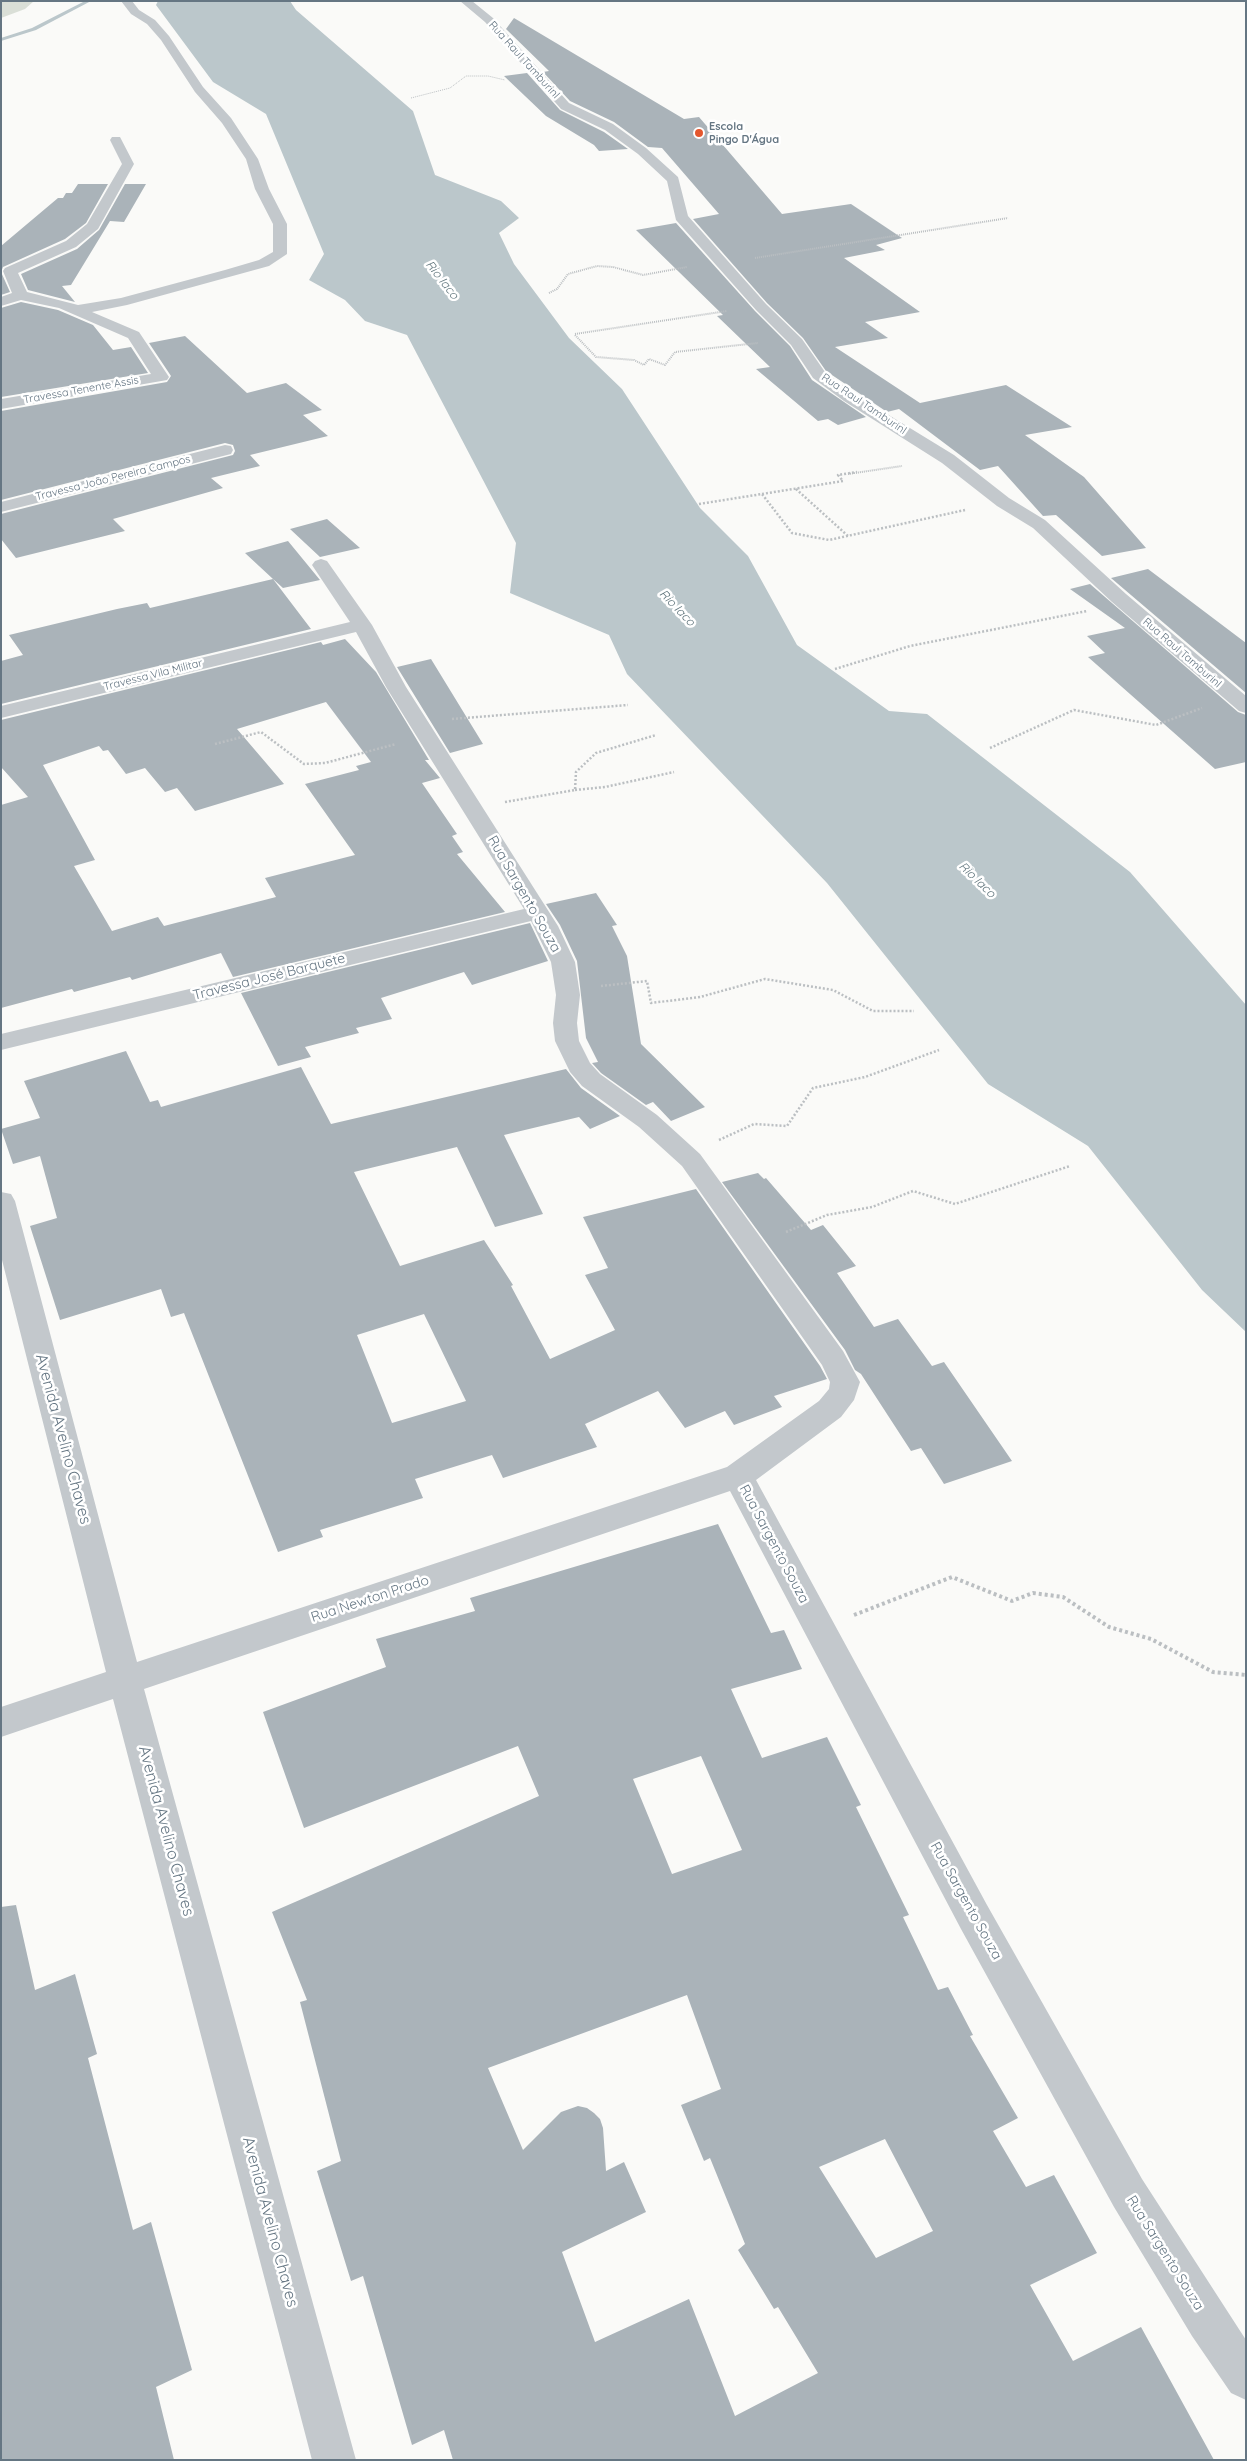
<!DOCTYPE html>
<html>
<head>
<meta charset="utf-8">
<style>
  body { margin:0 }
  #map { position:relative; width:1247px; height:2461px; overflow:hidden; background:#fafaf8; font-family:Quicksand,sans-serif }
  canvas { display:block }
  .frame { position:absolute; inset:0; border:2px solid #657683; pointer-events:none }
</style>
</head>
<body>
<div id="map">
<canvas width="1247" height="2461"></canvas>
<div class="frame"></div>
</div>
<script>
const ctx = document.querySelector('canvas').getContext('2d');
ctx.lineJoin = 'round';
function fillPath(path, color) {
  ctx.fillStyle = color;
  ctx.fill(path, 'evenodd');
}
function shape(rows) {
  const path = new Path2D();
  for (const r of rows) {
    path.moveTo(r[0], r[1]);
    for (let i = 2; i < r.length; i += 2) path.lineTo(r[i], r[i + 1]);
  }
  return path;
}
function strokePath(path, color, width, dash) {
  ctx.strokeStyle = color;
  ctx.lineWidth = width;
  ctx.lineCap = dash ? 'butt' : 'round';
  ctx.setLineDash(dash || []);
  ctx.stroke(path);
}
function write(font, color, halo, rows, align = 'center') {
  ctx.font = font + ' Quicksand,sans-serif';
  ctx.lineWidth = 5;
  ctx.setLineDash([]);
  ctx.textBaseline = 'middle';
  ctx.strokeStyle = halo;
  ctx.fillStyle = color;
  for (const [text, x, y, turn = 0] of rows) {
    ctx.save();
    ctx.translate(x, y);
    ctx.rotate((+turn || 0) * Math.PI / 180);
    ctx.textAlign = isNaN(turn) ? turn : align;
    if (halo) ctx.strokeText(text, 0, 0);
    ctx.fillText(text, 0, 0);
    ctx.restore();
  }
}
fillPath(shape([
  [1,1,34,1,25,9,1,18]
]), '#dadfd7');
fillPath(shape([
  [158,1,290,1,296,10,413,111,435,175,501,201,519,218,499,233,514,264,569,338,622,389,700,508,748,556,797,645,889,711,927,714,1130,872,1246,1005,1246,1332,1202,1290,1088,1146,988,1084,827,883,627,674,609,635,510,593,516,543,407,335,365,321,345,300,309,280,324,254,266,114,213,82,156,5]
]), '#bbc7cb');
fillPath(shape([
  [85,1,91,1,36,30,1,41,1,38,32,28,85,1]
]), '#bbc7cb');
fillPath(shape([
  [514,18,684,119,699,117,782,214,851,204,902,238,876,245,885,250,844,258,920,312,865,322,888,338,835,347,920,403,1006,385,1072,427,1025,435,1084,477,1146,548,1102,556,1056,515,1043,516,998,466,980,470,899,409,887,412,826,371,803,338,767,303,693,219,719,214,662,148,648,147,614,122,570,101,543,72,549,71,506,29],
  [527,73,560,110,604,132,628,149,599,151,594,145,546,116,504,76],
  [78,184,108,184,86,223,65,239,3,267,1,272,10,292,1,295,1,246,58,198,63,198,66,193,72,193],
  [125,184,146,184,124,222,110,221,71,285,62,286,75,302,28,290,21,274,77,249,99,230],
  [676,223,755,311,790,346,812,380,866,417,838,425,828,419,818,421,756,369,770,367,717,316,723,315,636,230],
  [21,302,58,310,93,325,113,350,131,347,148,373,1,397,1,308],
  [185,336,247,393,286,383,322,410,303,415,328,436,250,455,260,466,211,478,223,488,113,519,125,531,16,558,1,539,1,514,233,455,235,451,233,445,225,443,1,500,1,411,167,382,171,376,149,343],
  [327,519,360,548,320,557,290,529],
  [288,541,320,580,283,588,273,579,311,629,1,704,1,661,23,655,9,635,117,609,147,603,150,608,273,579,245,553],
  [1148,569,1246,643,1246,693,1111,578],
  [1090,584,1238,712,1246,715,1246,762,1215,769,1088,657,1105,653,1087,636,1125,628,1070,589],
  [345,639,376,672,429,760,425,760,440,778,422,783,457,834,452,836,463,852,457,854,505,912,233,977,221,953,132,980,130,977,74,992,72,989,1,1008,1,805,28,797,1,767,1,720,321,642,323,645],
  [326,702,371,762,356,766,359,770,305,784,355,855,265,878,276,897,164,926,158,917,112,931,74,866,95,860,43,765,99,746,103,751,108,750,126,774,145,768,165,792,177,788,195,811,284,784,237,729],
  [431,659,483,744,450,753,397,667],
  [596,893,617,925,612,926,627,956,641,1044,705,1107,671,1121,653,1102,646,1105,601,1073,592,1063,598,1062,586,1038,577,961,560,925,546,904],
  [530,923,548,961,472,985,464,972,381,998,392,1019,356,1028,359,1033,305,1047,311,1057,278,1066,241,993],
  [126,1051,150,1102,158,1100,161,1107,301,1067,331,1124,566,1069,581,1088,620,1116,590,1129,579,1117,504,1135,543,1214,495,1227,457,1147,354,1172,400,1266,484,1240,513,1285,511,1286,550,1359,615,1330,585,1275,608,1268,583,1217,696,1189,820,1366,827,1379,774,1396,782,1407,734,1425,725,1411,685,1428,658,1391,585,1424,597,1447,503,1478,492,1455,415,1479,423,1498,320,1530,323,1537,278,1552,184,1313,171,1317,161,1289,60,1320,30,1226,57,1218,40,1156,13,1164,1,1129,40,1118,24,1081],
  [424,1314,466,1401,392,1423,357,1335],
  [758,1173,764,1179,766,1178,811,1230,823,1225,856,1266,837,1273,874,1327,898,1319,932,1366,944,1362,1012,1461,944,1484,921,1448,911,1451,861,1374,855,1370,845,1350,722,1182],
  [718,1524,771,1633,784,1630,802,1669,731,1689,762,1758,827,1737,861,1805,856,1807,909,1915,903,1917,938,1990,948,1987,973,2035,970,2036,1018,2118,993,2131,1026,2187,1054,2175,1097,2253,1030,2285,1073,2361,1141,2327,1214,2460,453,2460,444,2430,412,2445,363,2276,351,2281,317,2171,341,2161,300,2002,307,2000,272,1912,539,1796,518,1746,304,1828,263,1712,386,1667,376,1639,475,1611,470,1598],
  [701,1756,742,1850,672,1874,633,1779],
  [687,1995,721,2089,681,2105,704,2161,710,2158,745,2244,738,2250,774,2309,778,2307,818,2373,735,2416,689,2299,595,2342,562,2252,646,2212,624,2162,606,2171,603,2128,600,2119,594,2113,587,2108,578,2106,561,2112,523,2150,488,2068],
  [885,2139,933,2231,876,2258,819,2167],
  [16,1905,35,1990,75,1974,97,2054,88,2058,133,2230,151,2222,192,2370,156,2387,174,2460,1,2460,1,1907]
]), '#aab3b9');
strokePath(shape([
  [411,98,450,88,466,76,488,76,505,80]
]), '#bbbfc2', 1, [1, 1]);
strokePath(shape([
  [755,258,1008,218],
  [549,293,557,289,568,274,597,266,613,267,643,275,687,267],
  [575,334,727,311],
  [575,335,596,357,634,360,644,365,649,359,665,365,675,352,758,343],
  [848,474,902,466]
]), '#bbbfc2', 2, [1, 1]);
strokePath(shape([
  [796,489,848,536],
  [762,494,843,481,838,475,857,472],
  [699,504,762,494,792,533,829,540,965,510],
  [835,669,910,646,1087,611],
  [452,719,628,705],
  [215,744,261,732,304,764,325,763,396,744],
  [990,748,1074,710,1156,725,1202,708],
  [575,790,605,787,674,772],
  [505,802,575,790,576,772,596,753,656,735],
  [601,986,647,981,651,1003,700,997,765,979,833,990,873,1011,914,1011],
  [719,1140,754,1124,787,1126,813,1088,865,1077,939,1050],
  [786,1232,827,1215,872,1207,913,1191,955,1204,1070,1166]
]), '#bbbfc2', 2.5, [2, 2]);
strokePath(shape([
  [854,1615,952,1577,1012,1601,1033,1593,1063,1597,1109,1627,1151,1639,1213,1672,1246,1675]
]), '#bbbfc2', 4, [3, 3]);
fillPath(shape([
  [121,1,132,1,139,10,155,20,169,36,203,87,231,118,258,159,269,189,287,224,287,254,269,266,127,305,92,312,139,332,169,377,167,380,1,409,1,399,151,374,128,338,59,308,21,300,1,306,1,297,12,293,3,271,5,268,66,241,87,224,122,164,110,140,112,137,120,137,134,164,98,229,76,247,18,273,27,292,78,305,121,298,225,270,259,260,273,252,273,224,255,189,246,159,222,123,195,92,161,40,147,24,131,14,121,1],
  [460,1,472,1,493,18,569,103,613,124,646,148,678,177,688,216,766,304,802,339,825,372,856,395,954,455,1009,498,1045,520,1126,594,1246,696,1246,713,1239,711,1112,602,1033,528,997,506,942,463,844,401,813,378,791,345,756,310,676,220,667,181,638,154,605,130,561,109,485,22,460,1],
  [225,445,231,446,233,450,231,454,1,512,1,502,225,445],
  [321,559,327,561,372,625,406,687,558,926,575,962,580,995,577,1023,579,1041,590,1063,600,1074,657,1115,700,1154,843,1351,860,1382,854,1400,841,1417,756,1480,987,1905,1142,2179,1246,2340,1246,2400,1231,2393,1192,2336,1114,2207,961,1929,730,1491,144,1689,356,2460,312,2460,113,1699,1,1737,1,1707,106,1672,1,1256,1,1192,11,1194,15,1201,137,1662,727,1467,819,1401,829,1389,830,1382,822,1365,682,1166,639,1127,582,1086,570,1072,555,1041,553,1023,556,995,551,962,531,921,1,1050,1,1034,524,909,386,687,356,632,1,718,1,706,350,622,312,565,315,561,321,559]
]), '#c3c8cc');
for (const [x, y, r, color] of [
  [699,133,5,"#e4572e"]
]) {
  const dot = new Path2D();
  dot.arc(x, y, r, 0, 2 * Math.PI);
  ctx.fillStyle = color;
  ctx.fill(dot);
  strokePath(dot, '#fff', 2);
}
write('11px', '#657683', '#fff', [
  ["Rua Raul Tamburinl",524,60,48],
  ["Travessa Tenente Assis",81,390,-10],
  ["Rua Raul Tamburinl",864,404,34],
  ["Travessa João Pereira Campos",113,478,-14],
  ["Rua Raul Tamburinl",1182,653,41],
  ["Travessa Vila Militar",153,675,-14]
]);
write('bold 11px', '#657683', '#fff', [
  ["Escola",709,127],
  ["Pingo D'Água",709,140]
], 'left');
write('italic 12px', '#60757c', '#fff', [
  ["Rio Iaco",442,280,52],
  ["Rio Iaco",677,608,46],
  ["Rio Iaco",977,880,44]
]);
write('14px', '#657683', '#fff', [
  ["Rua Sargento Souza",524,894,60],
  ["Travessa José Barquete",269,977,-14],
  ["Rua Sargento Souza",774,1544,62],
  ["Rua Newton Prado",370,1599,-18],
  ["Rua Sargento Souza",966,1901,61],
  ["Rua Sargento Souza",1165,2253,58]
]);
write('16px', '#657683', '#fff', [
  ["Avenida Avelino Chaves",63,1439,75],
  ["Avenida Avelino Chaves",166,1831,75],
  ["Avenida Avelino Chaves",270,2222,75]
]);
</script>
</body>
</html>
